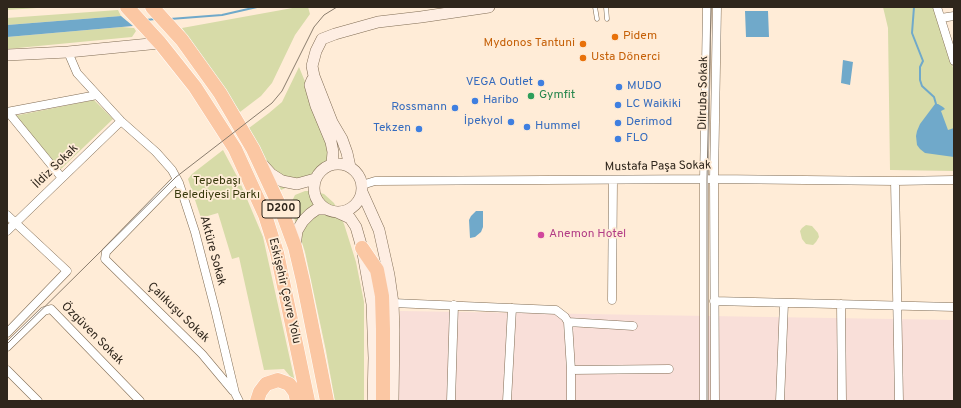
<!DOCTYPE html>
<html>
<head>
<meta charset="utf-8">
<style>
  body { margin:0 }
  #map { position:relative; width:961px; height:408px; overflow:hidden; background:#ffecd7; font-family:Overpass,sans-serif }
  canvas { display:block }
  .frame { position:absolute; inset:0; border:8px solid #2f261c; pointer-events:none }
</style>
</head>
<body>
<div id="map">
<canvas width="961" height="408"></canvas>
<div class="frame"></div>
</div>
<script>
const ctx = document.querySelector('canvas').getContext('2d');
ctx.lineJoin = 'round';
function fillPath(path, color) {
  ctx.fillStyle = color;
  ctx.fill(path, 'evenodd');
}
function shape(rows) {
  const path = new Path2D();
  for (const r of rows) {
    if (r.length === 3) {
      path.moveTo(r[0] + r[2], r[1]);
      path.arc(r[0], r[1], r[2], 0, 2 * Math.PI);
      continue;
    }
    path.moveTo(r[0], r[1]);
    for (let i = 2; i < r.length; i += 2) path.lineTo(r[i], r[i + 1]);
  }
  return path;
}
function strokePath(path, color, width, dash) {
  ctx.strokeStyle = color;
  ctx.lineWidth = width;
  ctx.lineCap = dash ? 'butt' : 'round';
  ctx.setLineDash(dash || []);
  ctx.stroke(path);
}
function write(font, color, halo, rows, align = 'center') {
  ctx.font = font + ' Overpass,sans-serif';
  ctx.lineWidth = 3.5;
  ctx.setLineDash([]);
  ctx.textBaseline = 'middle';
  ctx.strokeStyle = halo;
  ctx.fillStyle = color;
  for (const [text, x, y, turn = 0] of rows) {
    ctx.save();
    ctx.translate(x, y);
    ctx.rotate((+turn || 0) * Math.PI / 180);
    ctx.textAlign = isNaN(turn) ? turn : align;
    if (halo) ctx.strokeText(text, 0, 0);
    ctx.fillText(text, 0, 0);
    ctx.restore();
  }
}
fillPath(shape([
  [400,311,954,320,954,401,398,401]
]), '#f9dfd9');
fillPath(shape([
  [7,7,52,7,7,10],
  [298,7,308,7,310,14,295,35,272,83,261,96,240,112,182,28],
  [883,7,934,7,954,71,954,171,890,170,888,28],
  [118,10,121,16,7,25,7,18],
  [122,27,134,28,136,31,132,37,7,49,7,37],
  [299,67,334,152,335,162,324,170,281,190,249,128,269,113,282,102],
  [94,100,113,119,61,169,14,116],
  [223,150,239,180,263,237,295,382,284,369,264,370,239,257,232,259,218,213,201,218,188,179,192,174],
  [305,191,313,191,324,194,334,203,344,224,356,262,364,302,364,401,335,401,326,351,305,252,290,205,295,195],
  [806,225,812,226,818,233,819,237,816,242,813,245,806,244,802,239,800,231,802,228]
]), '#d7dba8');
fillPath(shape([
  [745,11,768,11,769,37,746,37],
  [121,16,133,26,7,37,7,25],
  [843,60,853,62,850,85,841,83],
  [935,104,938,104,943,107,945,109,941,111,948,130,954,128,954,157,925,153,920,149,917,145,916,136,917,131,920,124],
  [476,211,483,211,483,227,481,232,475,237,470,238,469,220,471,216]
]), '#70a9ca');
strokePath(shape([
  [914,7,912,33,923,61,920,67,920,80,922,86,934,97,936,104],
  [170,19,222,15,257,7],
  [146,20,155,19]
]), '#70a9ca', 2);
const lane = shape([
  [595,7,597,19],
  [606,7,607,19]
]);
const street = shape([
  [937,7,954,61],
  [941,18,954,16],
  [68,52,77,73,121,121,156,152,172,170,179,183,195,232,215,309,235,393,239,401],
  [7,112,97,95],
  [8,112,62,178],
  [177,179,106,252,105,259,202,354,233,391],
  [895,181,899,401],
  [362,185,375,181,714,179,895,181,954,180],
  [7,215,67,271,7,333],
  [7,231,121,121],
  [612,300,613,180],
  [714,301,954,307],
  [393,303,556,310,565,317,568,322,571,370,571,401],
  [841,304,842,401],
  [568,322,633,326],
  [7,347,44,311,51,309,140,401],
  [7,370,38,401],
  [571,370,669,369],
  [451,401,454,305],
  [507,401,512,308],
  [704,401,704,180,707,7],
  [715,401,714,179,717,7],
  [780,401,784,303]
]);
const secondary = shape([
  [7,55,68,52,160,43],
  [312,80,310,85,316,106,331,142,333,152,332,164],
  [338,188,24],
  [263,165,271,174,282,181,297,184,315,179],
  [350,167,347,153,342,139,332,122,314,76,312,66,316,51,322,39,335,34,378,22,421,17,489,7],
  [362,192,379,230,389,275,393,303,394,330,393,401],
  [337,212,350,218,356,227,362,248,372,304,374,358,373,401],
  [295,246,297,231,303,221,310,214,317,209,326,209]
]);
const highway = shape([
  [127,7,160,43,195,87,235,149,265,215,277,253,308,401],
  [152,7,182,40,220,93,253,149,281,209,295,247,303,281,327,401],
  [362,248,377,270,382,296,383,329,383,401],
  [257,401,260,392,266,384,278,380,289,384,295,392,297,401]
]);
strokePath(lane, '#816d55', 5);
strokePath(street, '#816d55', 9);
strokePath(secondary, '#816d55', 12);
strokePath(highway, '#fff', 15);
strokePath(lane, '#fff', 4);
strokePath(street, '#fff', 8);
strokePath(secondary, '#feeee3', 11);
strokePath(highway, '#fbc7a3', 14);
strokePath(shape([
  [7,344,176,177,272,103,282,91,314,27,324,15,337,7],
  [707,401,707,179,711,7]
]), '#897c6d', 1);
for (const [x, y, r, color] of [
  [615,37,4,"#e8710a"],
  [583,44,4,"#e8710a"],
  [583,58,4,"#e8710a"],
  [541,83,4,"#3f7fe0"],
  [619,87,4,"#3f7fe0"],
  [531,96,4,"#2e9e5b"],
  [475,101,4,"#3f7fe0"],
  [618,105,4,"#3f7fe0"],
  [455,108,4,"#3f7fe0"],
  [511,122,4,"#3f7fe0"],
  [618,123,4,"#3f7fe0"],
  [527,127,4,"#3f7fe0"],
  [419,129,4,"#3f7fe0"],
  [618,139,4,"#3f7fe0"],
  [541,235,4,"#d1479c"]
]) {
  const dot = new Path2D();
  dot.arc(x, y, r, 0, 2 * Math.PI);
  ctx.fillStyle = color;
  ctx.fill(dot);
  strokePath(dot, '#ffecd7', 1.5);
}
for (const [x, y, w] of [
  [281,209,38]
]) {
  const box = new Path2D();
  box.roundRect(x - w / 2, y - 9, w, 18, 3);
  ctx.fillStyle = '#ffecd7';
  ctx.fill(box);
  strokePath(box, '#2f261c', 1);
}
write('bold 11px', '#2f261c', null, [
  ["D200",281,209]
]);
write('12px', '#c56008', '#ffecd7', [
  ["Pidem",623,37],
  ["Mydonos Tantuni",575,44,"right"],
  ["Usta Dönerci",591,58]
], 'left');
write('12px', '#366cbe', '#ffecd7', [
  ["VEGA Outlet",533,83,"right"],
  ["MUDO",627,87],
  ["Haribo",483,101],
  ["LC Waikiki",626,105],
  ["Rossmann",447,108,"right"],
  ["İpekyol",503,122,"right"],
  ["Derimod",626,123],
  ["Hummel",535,127],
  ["Tekzen",411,129,"right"],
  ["FLO",626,139]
], 'left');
write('12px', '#2f261c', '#ffecd7', [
  ["Dilruba Sokak",704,93,-89],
  ["İldiz Sokak",56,167,-44],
  ["Mustafa Paşa Sokak",658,167,-1],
  ["Aktüre Sokak",212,251,75],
  ["Eskişehir Çevre Yolu",284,291,77],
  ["Çalıkuşu Sokak",178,313,44],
  ["Özgüven Sokak",92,334,45]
]);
write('12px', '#27864d', '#ffecd7', [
  ["Gymfit",539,96]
], 'left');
write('12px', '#393b0e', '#ffecd7', [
  ["Tepebaşı",217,182],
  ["Belediyesi Parkı",217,196]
]);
write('12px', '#b23c85', '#ffecd7', [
  ["Anemon Hotel",549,235]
], 'left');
</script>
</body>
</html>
